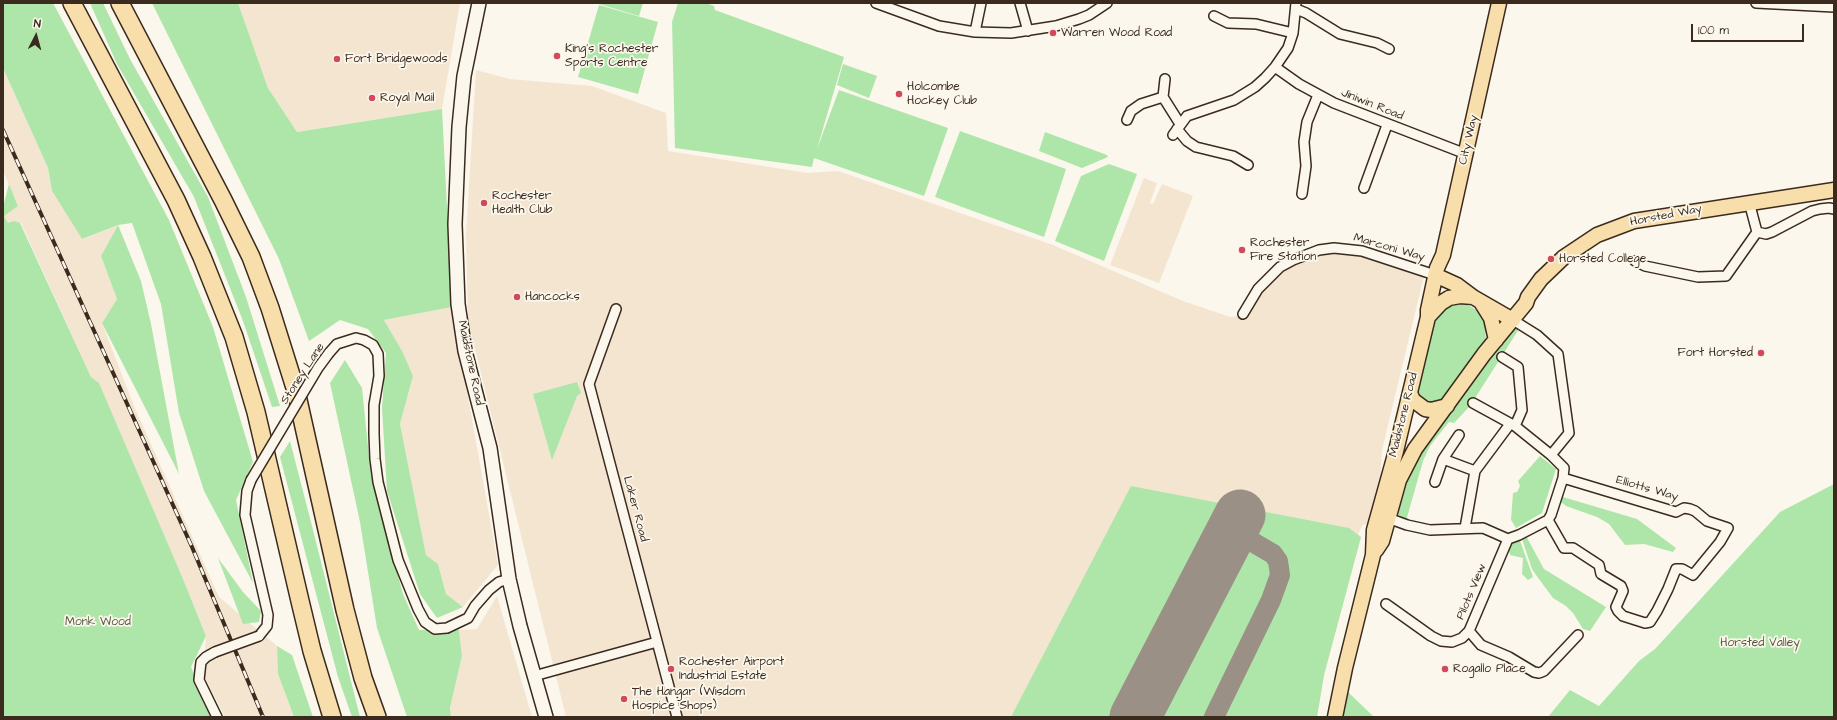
<!DOCTYPE html>
<html>
<head>
<meta charset="utf-8">
<style>
  body { margin:0 }
  #map { position:relative; width:1837px; height:720px; overflow:hidden; background:#fbf7ec; font-family:"Architects Daughter",sans-serif }
  canvas { display:block }
  .frame { position:absolute; inset:0; border:4px solid #3b2a1e; pointer-events:none }
  .north { position:absolute; left:16px; top:16px; width:40px; height:40px; -webkit-text-stroke:3px #fbf7ec; paint-order:stroke; rotate:6deg; font-size:11px; font-weight:700; line-height:16px; text-align:center; color:#3b2a1e }
  .north::after { content:''; display:block; margin:auto; width:14px; height:18px; background:#3b2a1e; clip-path:polygon(50% 0,100% 100%,50% 72%,0 100%) }
  .scale { position:absolute; left:1691px; top:24px; width:113px; height:18px; box-sizing:border-box; border:2px solid #3b2a1e; border-top:0; padding-left:5px; font-size:12px; line-height:14px; white-space:nowrap; color:#3b2a1e; -webkit-text-stroke:3px #fbf7ec; paint-order:stroke }
</style>
</head>
<body>
<div id="map">
<canvas width="1837" height="720"></canvas>
<div class="frame"></div>
<div class="north">N</div>
<div class="scale">100 m</div>
</div>
<script>
const ctx = document.querySelector('canvas').getContext('2d');
ctx.lineJoin = 'round';
function fillPath(path, color) {
  ctx.fillStyle = color;
  ctx.fill(path, 'evenodd');
}
function shape(rows) {
  const path = new Path2D();
  for (const r of rows) {
    path.moveTo(r[0], r[1]);
    for (let i = 2; i < r.length; i += 2) path.lineTo(r[i], r[i + 1]);
  }
  return path;
}
function strokePath(path, color, width, dash) {
  ctx.strokeStyle = color;
  ctx.lineWidth = width;
  ctx.lineCap = dash ? 'butt' : 'round';
  ctx.setLineDash(dash || []);
  ctx.stroke(path);
}
function write(font, color, halo, rows, align = 'center') {
  ctx.font = font + ' "Architects Daughter",sans-serif';
  ctx.lineWidth = 3.5;
  ctx.setLineDash([]);
  ctx.textBaseline = 'middle';
  ctx.strokeStyle = halo;
  ctx.fillStyle = color;
  for (const [text, x, y, turn = 0] of rows) {
    ctx.save();
    ctx.translate(x, y);
    ctx.rotate((+turn || 0) * Math.PI / 180);
    ctx.textAlign = isNaN(turn) ? turn : align;
    if (halo) ctx.strokeText(text, 0, 0);
    ctx.fillText(text, 0, 0);
    ctx.restore();
  }
}
fillPath(shape([
  [238,3,460,3,442,109,297,132,268,88],
  [3,68,48,168,52,191,82,239,118,225,101,256,117,299,102,323,134,406,219,597,277,646,278,674,294,717,225,717,203,674,206,636,183,579,99,384,91,377,21,223,8,223,4,216,18,205,3,171],
  [476,70,509,79,592,86,666,113,668,151,808,173,838,171,1053,245,1183,301,1230,317,1239,316,1246,319,1260,295,1275,277,1294,264,1321,254,1338,253,1356,254,1424,276,1382,450,1380,480,1368,523,1363,525,1358,534,1361,537,1324,675,1317,717,683,717,620,483,678,717,566,717,468,321,466,234],
  [1144,178,1157,183,1150,203,1153,204,1162,184,1193,196,1159,283,1110,265],
  [452,307,498,565,463,607,446,594,438,564,426,555,400,424,413,376,401,351,384,320],
  [497,596,532,717,451,717,450,708,462,656,459,630,477,629]
]), '#f4e5d1');
fillPath(shape([
  [3,3,53,3,169,220,213,327,253,462,236,500,253,583,204,491,179,413,161,304,132,223,118,225,141,281,151,324,179,474,102,323,117,299,101,256,118,225,82,239,52,191,48,168,3,68],
  [90,3,103,3,130,59,208,197,246,297,280,406,272,407,243,321,194,197,117,64],
  [152,3,238,3,268,88,297,132,442,109,452,307,384,320,402,351,413,376,400,424,426,555,438,564,446,594,463,607,437,618,420,594,387,491,382,408,386,353,368,329,340,320,309,341,279,259],
  [596,3,643,3,639,16],
  [678,3,706,3,714,6,715,10,844,57,817,149,839,90,948,128,924,196,814,158,812,167,675,148,672,22],
  [599,5,658,22,638,94,578,77],
  [843,64,877,76,869,98,837,85],
  [960,131,1066,169,1044,237,935,197],
  [1045,132,1107,155,1108,157,1082,168,1039,151],
  [1109,164,1137,174,1104,261,1055,241,1081,176],
  [9,184,18,206,4,216,8,223,14,221,20,223,91,377,99,383,183,579,206,636,191,667,213,717,3,717,3,207],
  [1453,304,1464,304,1472,307,1480,313,1485,322,1486,342,1441,401,1433,406,1416,395,1435,316,1443,307],
  [1516,328,1519,329,1470,406,1454,423,1449,422,1430,446,1423,461,1406,521,1403,519,1397,513,1397,509,1406,480,1413,463,1510,330],
  [345,360,362,388,371,476,403,594,419,630,459,630,462,656,450,708,451,717,407,717,377,628,360,522,330,383],
  [577,382,581,393,577,396,552,460,533,394],
  [290,441,312,526,360,717,352,717,338,677,280,457],
  [1540,456,1556,469,1542,513,1516,528,1511,520,1513,493,1517,492,1520,486,1518,481],
  [1834,484,1834,717,1548,717,1570,690,1599,706,1639,661,1655,649,1780,512],
  [1131,486,1349,528,1361,537,1324,675,1317,717,1011,717],
  [1563,497,1637,519,1676,548,1673,552,1644,544,1625,545,1609,524,1597,517,1566,506,1561,502],
  [1525,534,1544,569,1606,607,1590,631,1583,629,1573,613,1566,606,1553,598,1536,575,1532,569,1521,536],
  [1519,538,1533,577,1528,580,1522,574,1523,558,1510,555,1510,553,1505,550,1512,541],
  [218,558,243,592,261,611,259,622,243,624],
  [277,646,292,655,313,717,294,717,278,674],
  [1348,692,1374,717,1343,717]
]), '#aee6aa');
strokePath(shape([
  [1214,717,1271,600,1280,575,1278,561,1273,554,1232,530]
]), '#9b9085', 20);
strokePath(shape([
  [1135,717,1240,515]
]), '#9b9085', 51);
const minor = shape([
  [876,3,939,26,975,32,1011,33,1056,26,1079,19,1089,15,1107,3],
  [1020,3,1028,31],
  [1756,3,1834,7],
  [1296,9,1306,13,1340,34,1377,43,1389,49],
  [1214,16,1228,23,1256,24,1293,33],
  [975,32,981,3],
  [1275,67,1299,84,1334,103,1466,154],
  [1165,79,1163,97,1180,124],
  [1127,120,1131,111,1141,104,1163,97],
  [1177,129,1187,141,1196,147,1233,156,1248,165],
  [1173,135,1187,116,1234,100,1255,87,1265,78,1275,67,1288,48,1293,33,1296,3],
  [1364,188,1387,125],
  [1302,194,1306,166,1304,142,1307,122,1318,95],
  [1757,232,1766,234,1772,232,1812,211,1820,209,1829,208,1834,209],
  [1635,261,1645,266,1698,277,1726,276,1757,232,1749,202],
  [616,309,589,384,677,717],
  [1243,314,1258,289,1280,267,1293,260,1319,250,1334,248,1362,251,1435,275],
  [1513,320,1537,335,1558,354,1569,433,1551,455],
  [329,353,337,344,356,338,364,340,373,345,378,354,379,376,374,405,374,434,375,459,378,482,398,560,418,609,425,622,435,629,447,628,468,618,475,606,489,590,499,582,509,579],
  [1502,357,1518,367,1522,410,1515,426],
  [1473,403,1515,426,1551,455,1564,468,1563,478,1676,512,1684,508,1690,509,1695,511,1707,521,1728,528,1720,542,1693,575,1682,569,1676,569,1668,589,1657,611,1650,622,1645,623,1623,616,1618,611,1616,607,1623,591,1621,586,1601,574,1599,565,1573,548,1564,548,1548,520,1551,515,1563,478],
  [1443,459,1475,471],
  [251,480,247,491,245,515,268,615,267,626,259,636],
  [1435,482,1443,459,1459,435],
  [1388,518,1407,525,1430,530,1483,528,1508,539,1519,535,1548,520],
  [1465,528,1475,471,1510,424],
  [1386,604,1431,636,1441,641,1452,642,1462,638,1469,631,1508,539],
  [1469,631,1481,645,1509,657,1534,672,1539,673,1544,671,1578,635],
  [215,652,206,657,201,662,199,680,217,717],
  [534,676,657,642]
]);
const secondary = shape([
  [479,3,464,76,459,127,455,224,458,304,465,351,490,448,509,579,520,626,546,717]
]);
const primary = shape([
  [1435,275,1457,285,1473,297,1513,320],
  [1481,302,1491,318,1496,340],
  [1428,317,1441,303,1449,298,1460,296,1473,297],
  [1410,393,1413,400,1425,409,1431,410,1447,406],
  [1376,550,1382,541,1399,480,1415,449,1484,354,1526,303,1528,297,1541,279,1564,257,1597,235,1634,221,1834,190],
  [1335,717,1345,668,1373,555,1374,530,1396,451,1428,317,1428,310,1437,268,1443,255,1499,3]
]);
const motorway = shape([
  [72,3,176,200,202,257,234,337,256,412,300,601,312,651,332,717],
  [120,3,223,200,251,257,270,308,296,391,345,610,363,678,377,717]
]);
strokePath(minor, '#3b2a1e', 12);
strokePath(secondary, '#3b2a1e', 16);
strokePath(primary, '#3b2a1e', 17);
strokePath(motorway, '#3b2a1e', 20);
strokePath(minor, '#fbf7ec', 9);
strokePath(secondary, '#fbf7ec', 13);
strokePath(primary, '#f8deab', 14);
strokePath(motorway, '#f8deab', 17);
const rail = shape([
  [3,130,192,547,263,717]
]);
strokePath(rail, '#3b2a1e', 4);
strokePath(rail, '#fbf7ec', 2.5, [8]);
const minorBridge = shape([
  [251,480,318,368,329,353],
  [215,652,259,636]
]);
strokePath(minorBridge, '#3b2a1e', 12, []);
strokePath(minorBridge, '#fbf7ec', 9);
for (const [x, y, r, color] of [
  [1053,33,4,"#d1495b"],
  [557,56,4,"#d1495b"],
  [337,59,4,"#d1495b"],
  [899,94,4,"#d1495b"],
  [372,98,4,"#d1495b"],
  [484,203,4,"#d1495b"],
  [1242,250,4,"#d1495b"],
  [1551,259,4,"#d1495b"],
  [517,297,4,"#d1495b"],
  [1761,353,4,"#d1495b"],
  [671,669,4,"#d1495b"],
  [1445,669,4,"#d1495b"],
  [624,699,4,"#d1495b"]
]) {
  const dot = new Path2D();
  dot.arc(x, y, r, 0, 2 * Math.PI);
  ctx.fillStyle = color;
  ctx.fill(dot);
  strokePath(dot, '#fbf7ec', 1.5);
}
write('12px', '#3b2a1e', '#fbf7ec', [
  ["Warren Wood Road",1061,33],
  ["King's Rochester",565,49],
  ["Sports Centre",565,63],
  ["Fort Bridgewoods",345,59],
  ["Holcombe",907,87],
  ["Hockey Club",907,101],
  ["Royal Mail",380,98],
  ["Rochester",492,196],
  ["Health Club",492,210],
  ["Rochester",1250,243],
  ["Fire Station",1250,257],
  ["Horsted College",1559,259],
  ["Hancocks",525,297],
  ["Fort Horsted",1753,353,"right"],
  ["Rochester Airport",679,662],
  ["Industrial Estate",679,676],
  ["Rogallo Place",1453,669],
  ["The Hangar (Wisdom",632,692],
  ["Hospice Shops)",632,706]
], 'left');
write('12px', '#3b2a1e', '#fbf7ec', [
  ["Jiniwin Road",1372,105,22],
  ["City Way",1469,140,-77],
  ["Horsted Way",1666,216,-11],
  ["Marconi Way",1389,248,16],
  ["Maidstone Road",470,363,78],
  ["Stoney Lane",303,374,-57],
  ["Maidstone Road",1404,415,-76],
  ["Elliotts Way",1647,489,16],
  ["Laker Road",635,509,75],
  ["Pilots View",1472,592,-67]
]);
write('12px', '#585941', '#fbf7ec', [
  ["Monk Wood",98,622],
  ["Horsted Valley",1760,643]
]);
</script>
</body>
</html>
